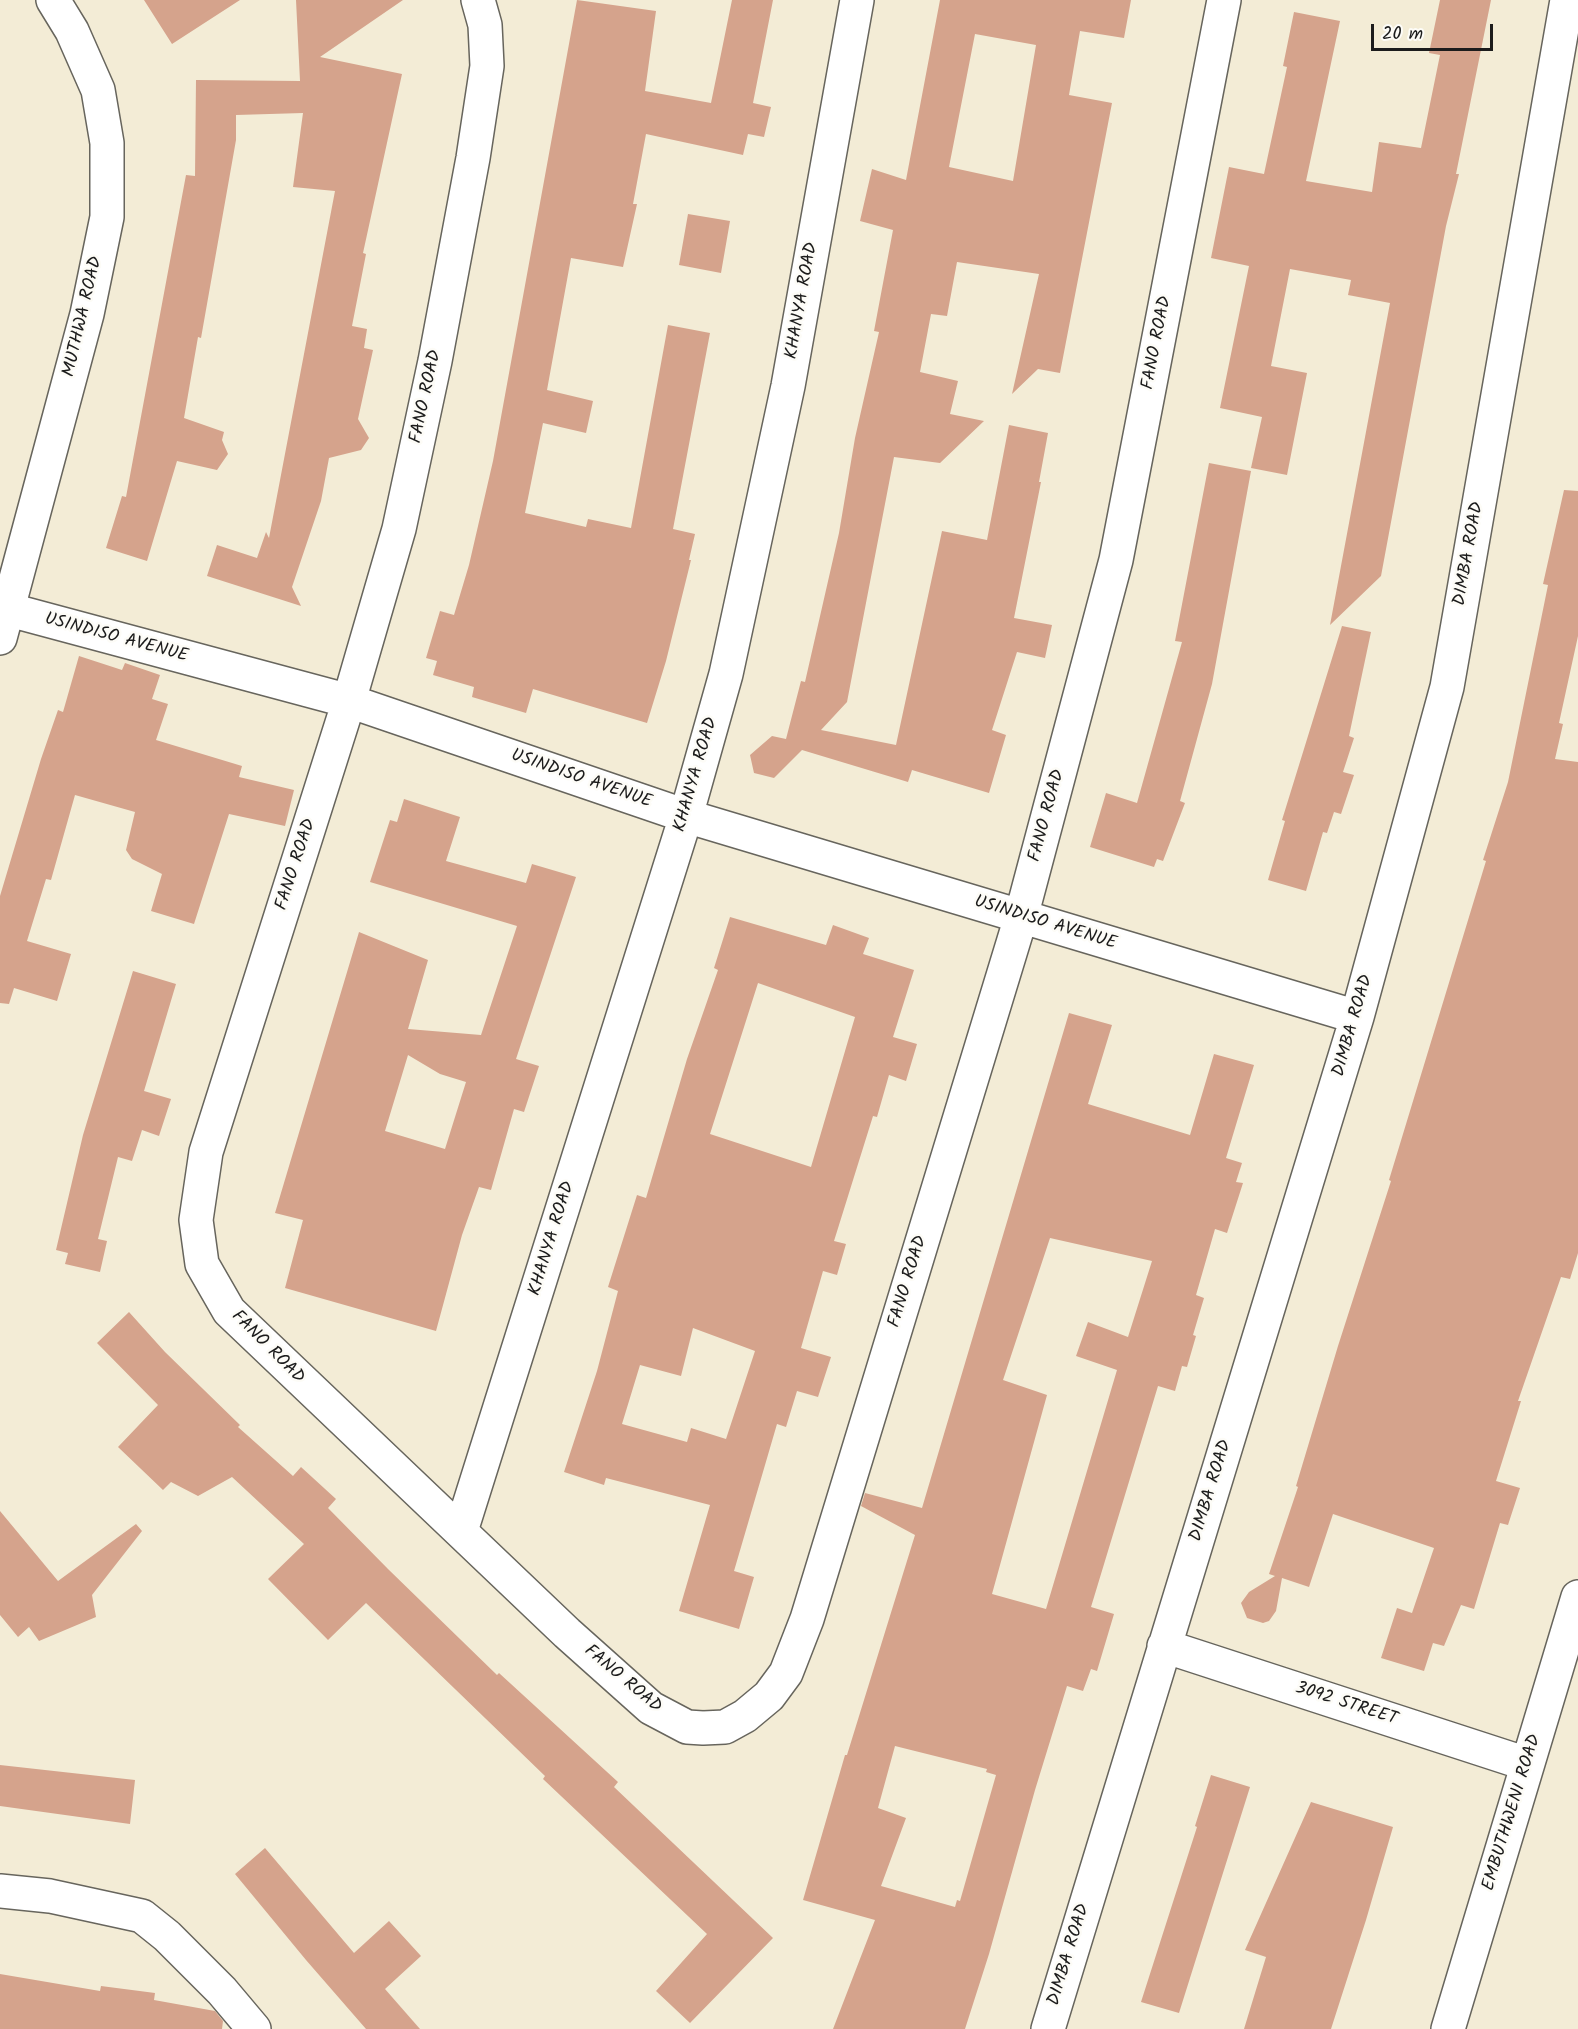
<!DOCTYPE html>
<html>
<head>
<meta charset="utf-8">
<style>
  body { margin:0 }
  #map { position:relative; width:1578px; height:2029px; overflow:hidden; background:#f3ecd6; font-family:Kalam,sans-serif }
  canvas { display:block }
  .scale { position:absolute; left:1371px; top:24px; width:122px; height:27px; box-sizing:border-box; border:3px solid #1c1c1c; border-top:0; padding-left:8px; font-size:18px; line-height:21px; white-space:nowrap; color:#1c1c1c; -webkit-text-stroke:4px #fdfcf7; paint-order:stroke }
</style>
</head>
<body>
<div id="map">
<canvas width="1578" height="2029"></canvas>
<div class="scale">20 m</div>
</div>
<script>
const ctx = document.querySelector('canvas').getContext('2d');
ctx.lineJoin = 'round';
function fillPath(path, color) {
  ctx.fillStyle = color;
  ctx.fill(path, 'evenodd');
}
function shape(rows) {
  const path = new Path2D();
  for (const r of rows) {
    path.moveTo(r[0], r[1]);
    for (let i = 2; i < r.length; i += 2) path.lineTo(r[i], r[i + 1]);
  }
  return path;
}
function strokePath(path, color, width, dash) {
  ctx.strokeStyle = color;
  ctx.lineWidth = width;
  ctx.lineCap = dash ? 'butt' : 'round';
  ctx.setLineDash(dash || []);
  ctx.stroke(path);
}
function write(font, color, halo, rows, align = 'center') {
  ctx.font = font + ' Kalam,sans-serif';
  ctx.lineWidth = 5;
  ctx.setLineDash([]);
  ctx.textBaseline = 'middle';
  ctx.strokeStyle = halo;
  ctx.fillStyle = color;
  for (const [text, x, y, turn = 0] of rows) {
    ctx.save();
    ctx.translate(x, y);
    ctx.rotate((+turn || 0) * Math.PI / 180);
    ctx.textAlign = isNaN(turn) ? turn : align;
    if (halo) ctx.strokeText(text, 0, 0);
    ctx.fillText(text, 0, 0);
    ctx.restore();
  }
}
fillPath(shape([
  [144,0,240,0,172,44],
  [296,0,403,0,320,57,402,74,363,253,366,254,352,326,367,329,364,348,373,350,358,419,369,438,361,450,329,458,321,501,292,587,301,606,207,576,217,545,257,558,266,532,269,538,335,191,293,187,303,113,236,115,236,140,201,338,198,337,184,418,224,432,222,440,228,454,217,470,177,461,147,561,106,548,122,496,126,497,186,175,195,176,196,80,300,81],
  [577,0,656,11,645,91,711,103,732,0,773,0,753,103,771,107,764,137,748,134,743,155,646,134,633,204,637,204,623,267,571,258,547,390,593,401,586,433,543,423,525,513,586,527,588,519,631,528,668,325,710,333,673,529,695,534,689,560,691,560,666,661,647,723,533,689,526,713,472,697,474,687,433,675,437,661,426,658,440,611,454,615,469,565,493,461],
  [940,0,1131,0,1124,38,1080,31,1069,95,1112,103,1060,373,1038,369,1012,394,1039,274,957,262,947,316,931,314,920,372,958,381,950,414,984,421,940,463,894,457,847,702,821,730,896,745,942,531,987,540,1009,425,1048,433,1039,482,1041,482,1014,618,1052,625,1045,658,1017,652,992,730,1006,735,989,793,912,770,908,782,802,750,774,778,754,773,750,755,772,736,786,739,801,681,805,682,839,533,855,438,879,332,874,331,893,230,860,221,872,169,906,180],
  [975,34,1036,45,1013,181,949,167],
  [1440,0,1491,0,1456,174,1459,174,1446,226,1381,576,1330,625,1390,303,1348,295,1351,280,1290,269,1271,366,1307,373,1287,475,1251,468,1262,417,1220,408,1249,266,1211,258,1229,167,1264,174,1287,67,1283,66,1294,12,1340,21,1306,181,1372,192,1379,142,1421,148,1440,55,1429,53],
  [688,214,730,221,721,273,679,265],
  [1209,463,1251,471,1212,684,1180,801,1185,803,1163,861,1157,859,1154,867,1090,847,1106,793,1137,803,1182,642,1175,641],
  [1564,490,1578,491,1578,636,1559,723,1563,724,1555,759,1578,762,1578,1253,1570,1279,1561,1277,1518,1401,1521,1401,1496,1481,1520,1488,1508,1525,1500,1523,1474,1609,1461,1605,1444,1646,1433,1643,1424,1671,1381,1658,1397,1608,1412,1613,1434,1548,1333,1514,1309,1587,1282,1578,1276,1611,1269,1621,1263,1623,1247,1618,1241,1603,1249,1592,1275,1576,1269,1574,1298,1487,1296,1486,1338,1346,1391,1181,1389,1180,1486,861,1483,860,1508,782,1548,585,1543,584],
  [1342,626,1371,632,1349,736,1354,738,1343,772,1354,775,1341,814,1334,812,1327,833,1323,832,1306,891,1268,880,1285,821,1282,820],
  [79,656,122,670,125,663,160,675,152,699,168,704,156,740,242,766,239,777,294,790,285,826,229,814,194,924,151,911,162,874,132,859,126,850,135,812,75,795,51,880,46,879,27,941,71,954,57,1001,14,988,9,1004,0,1003,0,896,41,759,58,710,63,712],
  [404,799,460,817,446,861,526,883,532,864,576,877,516,1059,539,1066,524,1112,514,1109,491,1190,479,1187,462,1235,436,1331,285,1288,303,1220,275,1213,359,932,428,960,408,1029,481,1035,517,926,370,882,390,820,397,822],
  [408,1055,440,1074,466,1082,445,1149,385,1131],
  [730,917,826,945,833,925,869,938,863,954,914,970,893,1037,917,1044,906,1081,889,1075,877,1117,873,1116,834,1241,846,1244,837,1275,823,1271,801,1348,831,1357,818,1397,797,1391,786,1427,777,1424,734,1571,754,1577,739,1629,679,1611,710,1505,606,1478,604,1485,564,1472,597,1371,618,1291,608,1287,637,1195,646,1198,687,1059,718,970,714,968],
  [758,983,855,1017,811,1167,710,1134],
  [693,1328,755,1351,726,1439,691,1428,687,1442,622,1424,640,1365,681,1376],
  [133,971,176,984,144,1091,171,1099,159,1136,142,1130,132,1161,118,1157,98,1239,107,1241,100,1272,65,1264,68,1253,56,1250,83,1135],
  [1069,1013,1112,1025,1088,1104,1190,1135,1214,1054,1254,1065,1226,1158,1242,1163,1236,1182,1243,1183,1227,1233,1215,1229,1196,1295,1204,1298,1193,1335,1196,1336,1187,1367,1182,1366,1175,1391,1158,1386,1091,1607,1114,1614,1097,1671,1091,1669,1083,1691,1067,1686,1035,1790,989,1954,965,2029,833,2029,875,1920,803,1900,845,1755,847,1755,915,1535,861,1506,865,1493,922,1508],
  [1050,1238,1152,1261,1128,1337,1088,1322,1076,1356,1117,1370,1046,1609,992,1594,1047,1395,1003,1380],
  [895,1746,987,1769,986,1772,996,1775,960,1901,957,1900,955,1907,881,1886,906,1818,878,1808],
  [129,1312,165,1352,240,1425,238,1427,293,1476,301,1467,336,1499,328,1508,388,1569,497,1675,499,1673,618,1782,614,1787,773,1938,690,2023,656,1991,707,1934,543,1779,545,1776,366,1603,328,1640,268,1579,304,1544,232,1477,198,1496,171,1482,163,1490,118,1447,158,1405,97,1343],
  [0,1511,58,1581,136,1524,142,1531,92,1595,96,1617,39,1641,29,1627,18,1637,0,1615],
  [0,1765,135,1780,130,1824,0,1806],
  [1211,1775,1250,1787,1179,2013,1141,2002,1197,1827,1195,1826],
  [1311,1802,1393,1827,1366,1920,1331,2029,1244,2029,1266,1957,1245,1950],
  [265,1848,354,1953,389,1921,421,1956,385,1989,420,2029,366,2029,306,1960,235,1874],
  [0,1974,100,1991,101,1986,155,1993,154,2000,215,2011,223,2021,222,2029,0,2029]
]), '#d5a38c');
const minor = shape([
  [478,0,485,25,487,66,473,158,435,361,399,529,349,701,206,1152,196,1220,202,1264,229,1311,567,1633,651,1708,687,1727,703,1728,725,1727,745,1716,769,1696,786,1673,807,1619,1021,917,1116,560,1224,0],
  [10,610,349,701,686,816,1357,1017],
  [0,638,87,314,107,217,107,143,98,90,72,31,53,0],
  [461,1531,686,816,726,674,788,386,857,0],
  [1164,1646,1527,1764],
  [0,1891,50,1896,142,1916,167,1936,222,1991,254,2029],
  [1048,2029,1357,1017,1447,687,1567,0],
  [1448,2029,1578,1597]
]);
strokePath(minor, '#67655d', 36);
strokePath(minor, '#fff', 33);
write('18px', '#1c1c1c', '#fdfcf7', [
  ["KHANYA ROAD",803,301,-80],
  ["MUTHWA ROAD",84,317,-77],
  ["FANO ROAD",1158,343,-79],
  ["FANO ROAD",427,397,-78],
  ["DIMBA ROAD",1470,554,-80],
  ["USINDISO AVENUE",116,639,15],
  ["KHANYA ROAD",697,775,-74],
  ["USINDISO AVENUE",581,780,19],
  ["FANO ROAD",1048,816,-75],
  ["FANO ROAD",297,865,-72],
  ["USINDISO AVENUE",1045,924,17],
  ["DIMBA ROAD",1354,1026,-74],
  ["KHANYA ROAD",553,1239,-73],
  ["FANO ROAD",909,1282,-73],
  ["FANO ROAD",267,1348,45],
  ["DIMBA ROAD",1212,1491,-73],
  ["FANO ROAD",622,1680,40],
  ["3092 STREET",1346,1705,18],
  ["EMBUTHWENI ROAD",1513,1813,-73],
  ["DIMBA ROAD",1070,1955,-73]
]);
</script>
</body>
</html>
